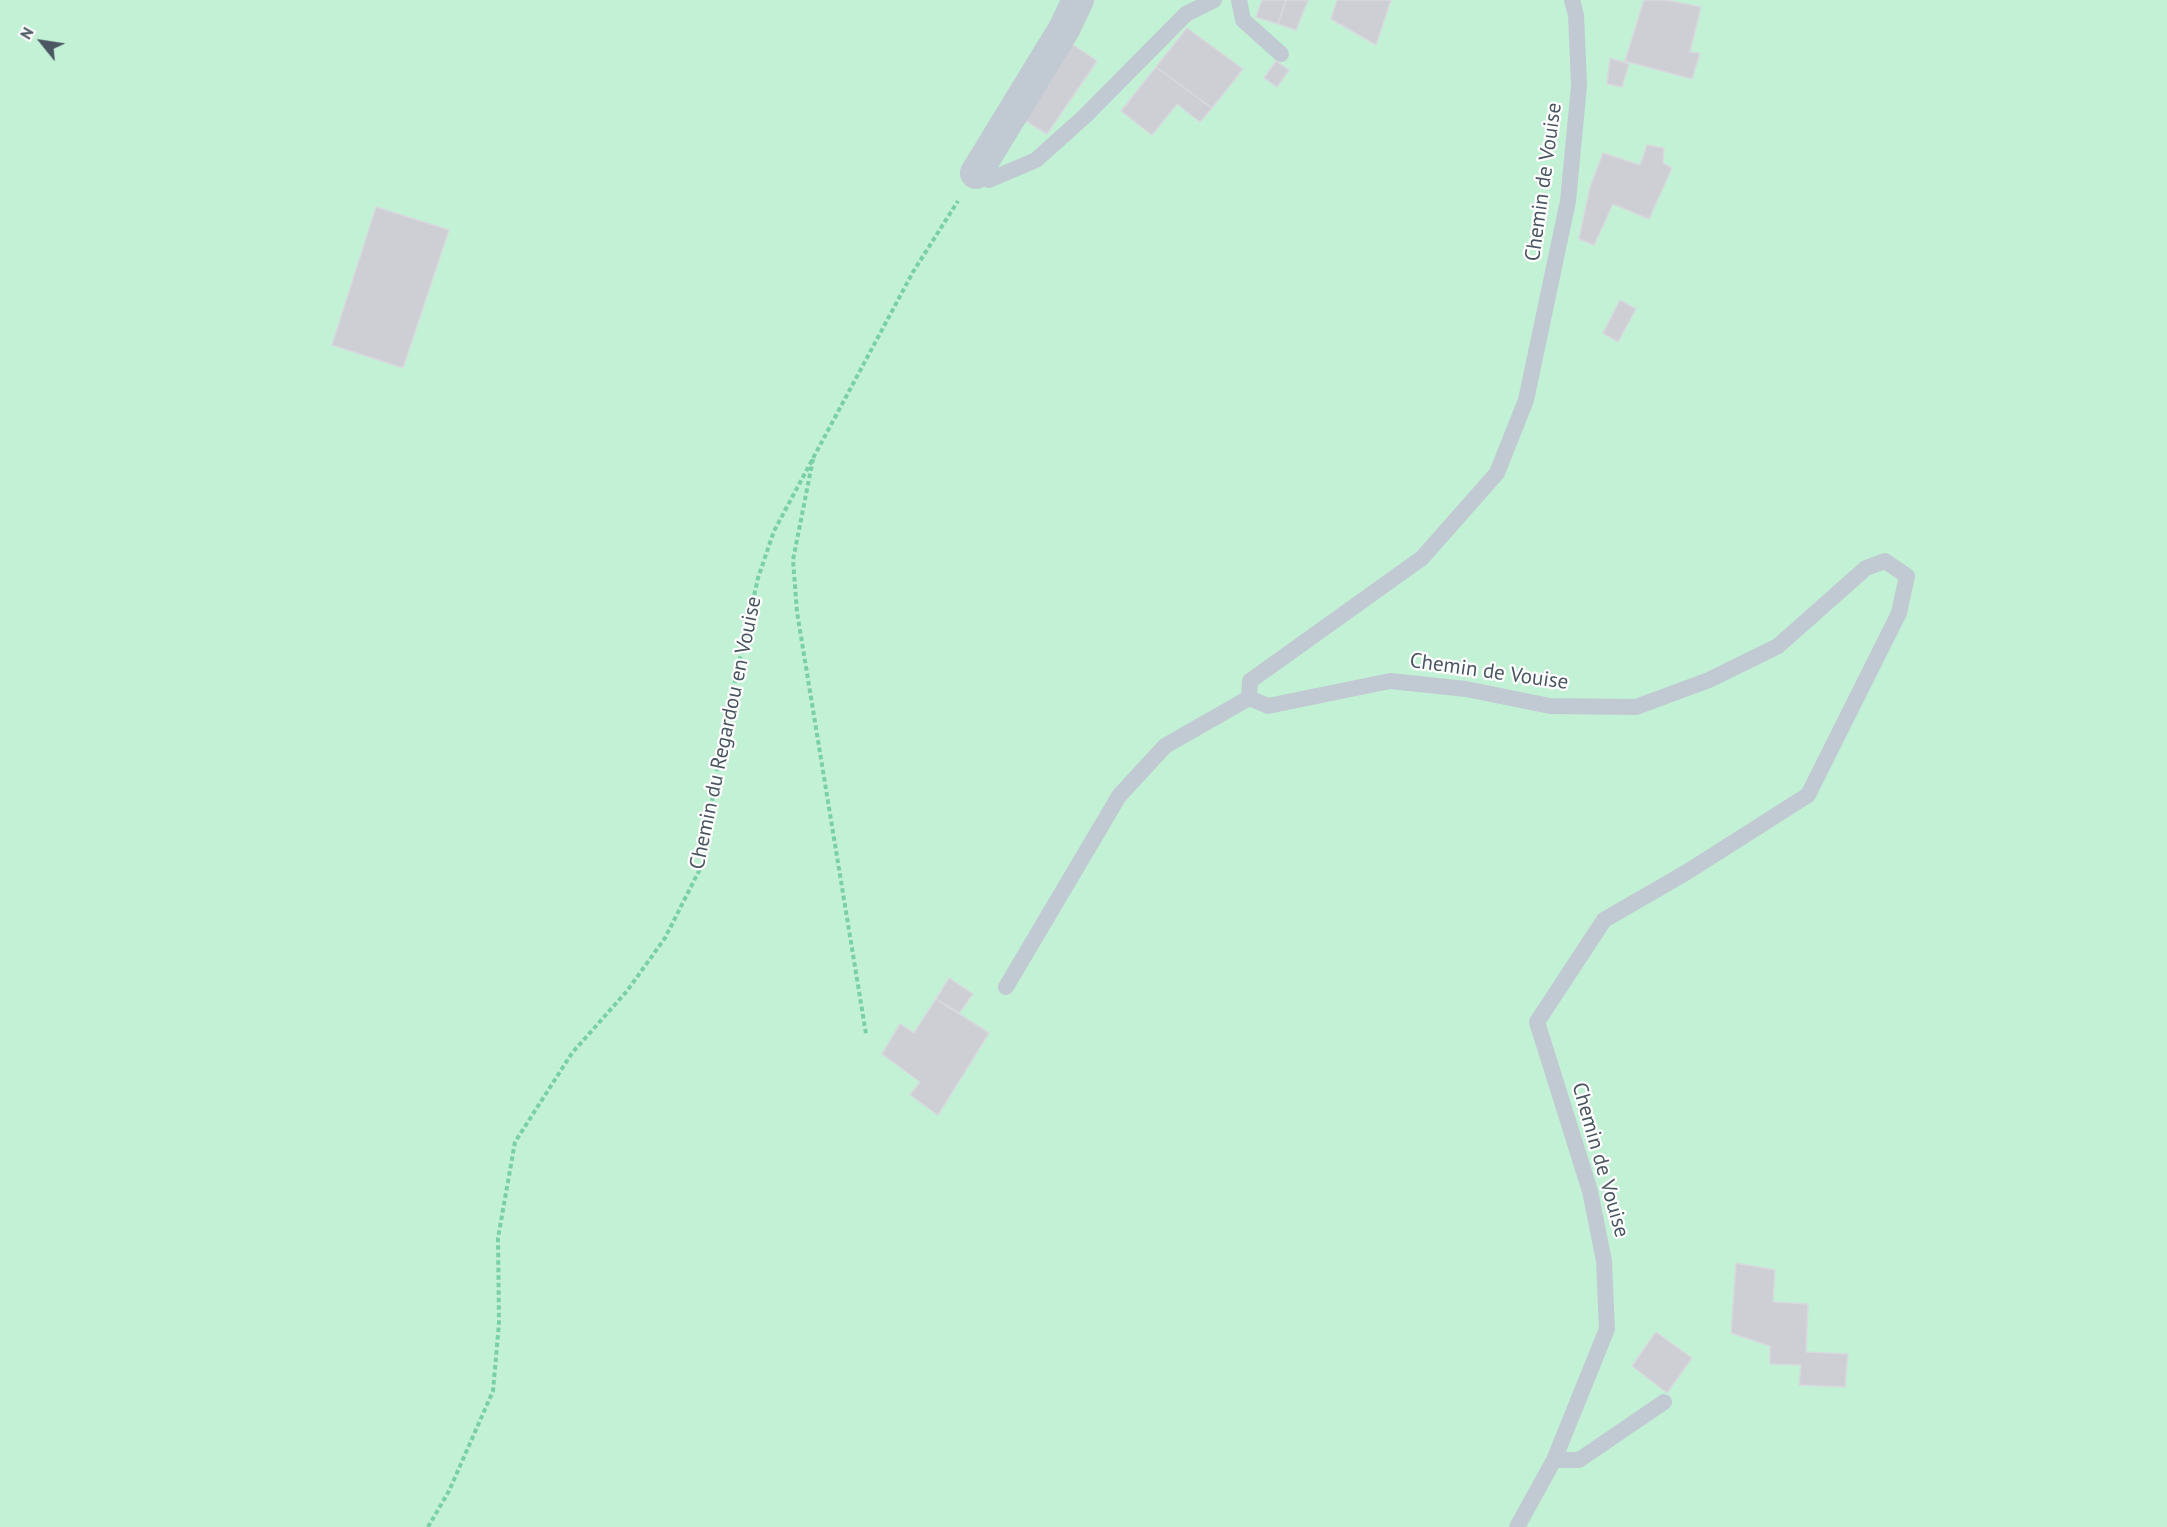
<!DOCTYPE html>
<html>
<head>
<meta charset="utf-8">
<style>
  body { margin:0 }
  #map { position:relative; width:2167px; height:1527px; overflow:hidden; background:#f5f3f3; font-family:"PT Sans",sans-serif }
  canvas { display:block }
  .north { position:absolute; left:12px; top:12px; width:60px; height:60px; -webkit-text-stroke:4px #fff; paint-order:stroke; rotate:300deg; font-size:16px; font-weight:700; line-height:24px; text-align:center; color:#4a5661 }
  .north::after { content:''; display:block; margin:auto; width:21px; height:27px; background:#4a5661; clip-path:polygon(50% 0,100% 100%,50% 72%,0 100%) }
</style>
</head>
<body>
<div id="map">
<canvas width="2167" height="1527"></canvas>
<div class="north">N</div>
</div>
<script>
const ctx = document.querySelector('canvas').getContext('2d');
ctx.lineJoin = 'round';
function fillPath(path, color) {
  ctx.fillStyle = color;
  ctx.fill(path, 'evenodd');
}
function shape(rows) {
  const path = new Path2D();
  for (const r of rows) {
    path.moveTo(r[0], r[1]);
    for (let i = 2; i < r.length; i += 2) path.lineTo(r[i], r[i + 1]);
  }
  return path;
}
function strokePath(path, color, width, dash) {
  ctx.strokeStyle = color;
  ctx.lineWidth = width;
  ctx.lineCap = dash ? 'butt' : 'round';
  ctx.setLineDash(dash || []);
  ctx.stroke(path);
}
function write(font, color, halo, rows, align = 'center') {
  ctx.font = font + ' "PT Sans",sans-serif';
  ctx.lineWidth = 4.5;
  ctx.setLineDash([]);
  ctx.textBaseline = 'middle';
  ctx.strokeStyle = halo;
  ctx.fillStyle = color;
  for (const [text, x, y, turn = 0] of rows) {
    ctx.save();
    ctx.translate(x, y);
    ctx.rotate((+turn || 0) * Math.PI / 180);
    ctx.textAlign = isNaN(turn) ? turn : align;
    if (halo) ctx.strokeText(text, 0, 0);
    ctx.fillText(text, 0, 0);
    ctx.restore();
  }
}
fillPath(shape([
  [0,0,2167,0,2167,1527,0,1527]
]), '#c3f1d5');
const building = shape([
  [1262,0,1286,0,1278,24,1256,17,1262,0],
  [1286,0,1308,0,1296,30,1278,24,1286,0],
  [1337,0,1391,0,1376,45,1331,19,1337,0],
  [1644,0,1666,0,1701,7,1690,52,1700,53,1692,79,1625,61,1644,0],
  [1187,28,1243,69,1212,108,1156,67,1187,28],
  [1072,44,1097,61,1047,134,1024,120,1072,44],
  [1610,58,1629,64,1622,87,1607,84,1610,58],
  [1276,61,1289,70,1277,87,1264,78,1276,61],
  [1156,67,1212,108,1200,122,1177,104,1152,135,1121,111,1156,67],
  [1647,145,1664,148,1663,163,1672,168,1649,219,1613,204,1594,245,1579,239,1590,187,1603,153,1640,165,1647,145],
  [376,207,449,230,403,368,332,345,376,207],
  [1620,300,1636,309,1618,342,1603,333,1620,300],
  [949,978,973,994,959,1013,936,999,949,978],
  [936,999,989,1033,938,1115,910,1095,920,1082,882,1054,900,1024,914,1033,936,999],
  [1736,1263,1775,1270,1773,1302,1808,1304,1806,1352,1848,1354,1845,1387,1799,1385,1801,1365,1770,1364,1770,1346,1731,1333,1736,1263],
  [1656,1332,1692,1358,1667,1393,1632,1366,1656,1332]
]);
fillPath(building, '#cdcfd5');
strokePath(building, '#d7d9de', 1.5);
strokePath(shape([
  [813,459,793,560,797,612,866,1034],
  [428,1527,449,1491,493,1391,499,1323,498,1238,515,1142,572,1053,627,991,665,938,702,865,722,739,758,578,774,531,913,272,958,201]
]), '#7ad0a6', 4, [4.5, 3]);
strokePath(shape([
  [1239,0,1243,20,1281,54],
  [976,173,989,180,1036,160,1085,116,1186,14,1214,0],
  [1006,987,1119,796,1165,746,1249,698],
  [1554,1460,1579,1460,1664,1402],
  [1517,1527,1554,1460,1607,1329,1604,1261,1590,1191,1537,1022,1604,920,1687,872,1808,795,1899,613,1907,576,1885,561,1866,568,1778,646,1709,680,1636,707,1550,706,1466,689,1390,681,1268,706,1249,698,1250,681,1422,558,1497,473,1526,400,1568,201,1579,86,1576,15,1572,0]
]), '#c1cad2', 16);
strokePath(shape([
  [976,173,1064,29,1078,0]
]), '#c1cad2', 32);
write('21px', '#4a5661', '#fff', [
  ["Chemin de Vouise",1544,182,-82],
  ["Chemin de Vouise",1489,672,8],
  ["Chemin du Regardou en Vouise",726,733,-78],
  ["Chemin de Vouise",1600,1160,74]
]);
</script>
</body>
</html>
